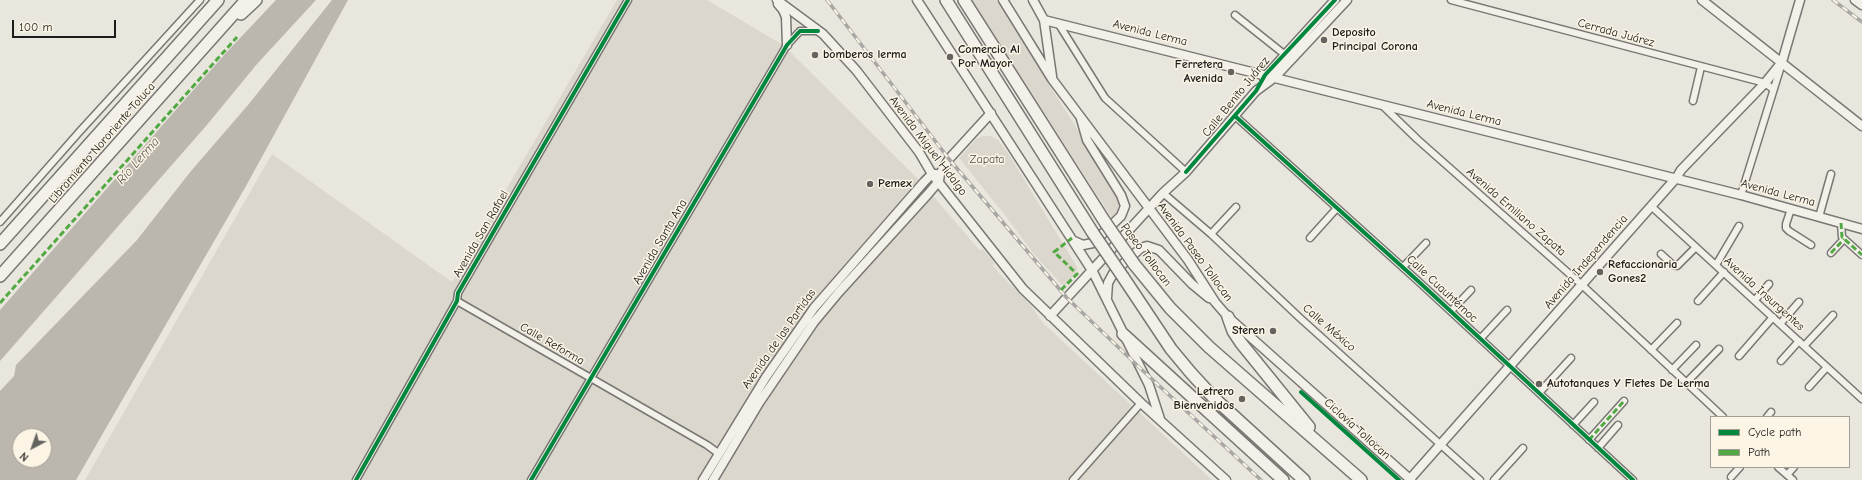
<!DOCTYPE html>
<html>
<head>
<meta charset="utf-8">
<style>
  body { margin:0 }
  #map { position:relative; width:1862px; height:480px; overflow:hidden; background:#e9e6de; font-family:"Comic Neue",sans-serif }
  canvas { display:block }
  .legend { position:absolute; left:1710px; top:416px; width:140px; height:52px; box-sizing:border-box; background:#fcf5e5; border:1px solid #a29e95; margin:0; padding:5px 7px; list-style:none; font-size:12px; color:#1c1c1c }
  .legend li { display:flex; align-items:center; gap:8px; height:20px }
  .legend b { width:20px; border:1px solid #a29e95 }
  .north { position:absolute; left:12px; top:428px; width:40px; height:40px; box-sizing:border-box; background:#fcf5e5; border:1px solid #a29e95; border-radius:50%; rotate:221deg; font-size:11px; font-weight:700; line-height:16px; text-align:center; color:#1c1c1c }
  .north::after { content:''; display:block; margin:auto; width:14px; height:18px; background:#646360; clip-path:polygon(50% 0,100% 100%,50% 72%,0 100%) }
  .scale { position:absolute; left:12px; top:20px; width:104px; height:18px; box-sizing:border-box; border:2px solid #1c1c1c; border-top:0; padding-left:5px; font-size:12px; line-height:14px; white-space:nowrap; color:#1c1c1c; -webkit-text-stroke:3px #fcf5e5; paint-order:stroke }
</style>
</head>
<body>
<div id="map">
<canvas width="1862" height="480"></canvas>
<ul class="legend">
<li><b style="height:5px;background:#00873e"></b>Cycle path</li>
<li><b style="height:5px;background:#52a943"></b>Path</li>
</ul>
<div class="north">N</div>
<div class="scale">100 m</div>
</div>
<script>
const ctx = document.querySelector('canvas').getContext('2d');
ctx.lineJoin = 'round';
function fillPath(path, color) {
  ctx.fillStyle = color;
  ctx.fill(path, 'evenodd');
}
function shape(rows) {
  const path = new Path2D();
  for (const r of rows) {
    path.moveTo(r[0], r[1]);
    for (let i = 2; i < r.length; i += 2) path.lineTo(r[i], r[i + 1]);
  }
  return path;
}
function strokePath(path, color, width, dash) {
  ctx.strokeStyle = color;
  ctx.lineWidth = width;
  ctx.lineCap = dash ? 'butt' : 'round';
  ctx.setLineDash(dash || []);
  ctx.stroke(path);
}
function write(font, color, halo, rows, align = 'center') {
  ctx.font = font + ' "Comic Neue",sans-serif';
  ctx.lineWidth = 3;
  ctx.setLineDash([]);
  ctx.textBaseline = 'middle';
  ctx.strokeStyle = halo;
  ctx.fillStyle = color;
  for (const [text, x, y, turn = 0] of rows) {
    ctx.save();
    ctx.translate(x, y);
    ctx.rotate((+turn || 0) * Math.PI / 180);
    ctx.textAlign = isNaN(turn) ? turn : align;
    if (halo) ctx.strokeText(text, 0, 0);
    ctx.fillText(text, 0, 0);
    ctx.restore();
  }
}
fillPath(shape([
  [617,0,707,0,783,45,922,183,1000,274,1030,304,1043,323,1212,480,85,480,272,154,452,282]
]), '#dbd7cd');
fillPath(shape([
  [971,0,996,0,1120,197,1119,210,1112,218],
  [990,136,998,140,1008,153,1077,267,1077,271,1064,287,1033,253,1005,215,959,158,976,139,983,136],
  [919,207,923,212,896,248,894,246,860,284,857,282,871,258],
  [966,240,978,251,983,249,995,264,990,265,996,271,988,280,982,276,984,271,977,265,939,276,932,269,935,266,927,258,930,253,937,260,953,242,961,248,965,243,963,241],
  [833,324,817,347,822,351,814,361,819,366,816,370,821,375,815,382,793,364,796,356,808,345,821,326],
  [794,367,820,389,817,395,827,405,829,403,836,409,837,419,825,421,825,425,830,428,830,434,826,439,789,440,782,432,804,401],
  [870,416,886,430,871,448,891,466,892,473,851,437],
  [912,450,947,480,900,480,897,477,896,469]
]), '#dbd7cc');
fillPath(shape([
  [276,0,316,0,257,64,206,126,0,361,0,310,225,54],
  [332,0,348,0,246,186,76,480,0,480,0,391,14,376,16,365,137,240,191,171,248,105],
  [20,436,44,436,44,460,20,460]
]), '#bbb6ae');
const street = shape([
  [1451,0,1765,83,1773,89],
  [1235,15,1284,54],
  [1058,23,1105,98,1186,172],
  [1693,101,1701,67],
  [1382,105,1417,139,1582,285,1723,417],
  [1235,116,1418,281,1633,480],
  [1163,193,1211,234,1300,318,1480,480],
  [1741,195,1781,66],
  [1651,206,1862,399],
  [1791,209,1786,224,1786,228,1789,231,1811,245],
  [1819,217,1831,174],
  [0,222,81,130,200,0],
  [1841,223,1842,237,1862,255],
  [1211,234,1236,207],
  [1310,238,1337,208],
  [1831,253,1844,239],
  [1661,254,1673,265,1677,266,1696,247],
  [1716,265,1739,226],
  [1403,267,1426,243],
  [1755,300,1769,284],
  [457,301,707,445,718,453],
  [1698,301,1724,272],
  [1451,311,1471,290],
  [1780,324,1799,302],
  [1481,338,1507,310],
  [1804,346,1833,315],
  [1651,350,1677,323],
  [1739,356,1773,317],
  [1781,361,1799,341],
  [1672,370,1696,345],
  [1686,383,1719,349],
  [1809,387,1827,367],
  [1539,393,1571,358],
  [1767,417,1771,412],
  [1573,425,1594,402],
  [1589,440,1624,401],
  [1598,448,1618,425],
  [1778,467,1793,480],
  [1787,475,1794,467],
  [1731,477,1740,467],
  [356,480,457,301,458,293,628,0],
  [531,480,787,45,800,31,818,31],
  [1073,480,1141,403],
  [1494,480,1523,448]
]);
const secondary = shape([
  [777,0,823,34,856,70,919,152,932,174,1023,289,1141,403,1226,480],
  [917,0,1093,272,1149,385,1160,419],
  [1003,0,1052,79,1188,260,1215,302,1228,317,1411,480],
  [1033,0,1044,20,1052,76],
  [1702,0,1862,126],
  [1855,0,1862,5],
  [778,4,783,10,786,17,787,45],
  [1044,20,1741,195,1862,229],
  [1264,78,1335,0],
  [1074,241,1083,245,1093,243,1121,216,1125,206,1121,195,1087,140,1081,119],
  [1107,298,1108,283,1114,272,1141,248,1147,246,1159,250,1192,284,1209,298],
  [1050,316,1163,193,1186,172,1256,91,1275,77,1347,0],
  [1410,479,1677,177,1681,170,1765,83,1782,62,1800,0],
  [703,480,766,377,814,308,924,182,932,174,936,174],
  [713,480,759,403,814,322,839,292,928,194,939,181,940,174,949,159,991,113]
]);
const highway = shape([
  [946,0,1093,233],
  [964,0,1105,222],
  [241,14,256,0],
  [0,244,218,0],
  [1134,264,1170,308,1209,347,1361,480],
  [0,276,246,0],
  [1123,277,1171,349,1191,373,1213,397,1304,480],
  [1228,317,1233,331,1241,343,1309,427],
  [1123,334,1283,480]
]);
strokePath(street, '#787773', 9);
strokePath(secondary, '#787773', 11);
strokePath(highway, '#787773', 14);
strokePath(street, '#f3f0ea', 6);
strokePath(secondary, '#f3f0ea', 8);
strokePath(highway, '#f3f0ea', 11);
const rail = shape([
  [827,0,949,159,1067,298,1140,368,1261,480],
  [1833,0,1862,22]
]);
strokePath(rail, '#a9a7a3', 3.5);
strokePath(rail, '#fcf5e5', 2, [6]);
const highwayBridge = shape([
  [1105,222,1134,264],
  [1093,233,1123,277]
]);
strokePath(highwayBridge, '#787773', 14, []);
strokePath(highwayBridge, '#f3f0ea', 11);
strokePath(shape([
  [1841,223,1842,237,1862,255],
  [1831,253,1844,239],
  [1061,290,1077,274,1054,252,1072,238],
  [0,303,237,37],
  [1589,440,1624,401]
]), '#52a943', 3, [6, 3]);
strokePath(shape([
  [1235,116,1418,281,1633,480],
  [1186,172,1256,91,1265,75,1335,0],
  [1301,392,1399,480],
  [356,480,457,301,458,293,628,0],
  [531,480,787,45,800,31,818,31]
]), '#00873e', 4);
for (const [x, y, r, color] of [
  [1324,40,4,"#646360"],
  [815,55,4,"#646360"],
  [950,57,4,"#646360"],
  [1231,72,4,"#646360"],
  [870,184,4,"#646360"],
  [1600,272,4,"#646360"],
  [1273,331,4,"#646360"],
  [1539,384,4,"#646360"],
  [1242,399,4,"#646360"]
]) {
  const dot = new Path2D();
  dot.arc(x, y, r, 0, 2 * Math.PI);
  ctx.fillStyle = color;
  ctx.fill(dot);
  strokePath(dot, '#fcf5e5', 1.5);
}
write('12px', '#1c1c1c', '#fcf5e5', [
  ["Avenida Lerma",1150,33,14],
  ["Cerrada Juárez",1616,33,15],
  ["Calle Benito Juárez",1236,97,-51],
  ["Avenida Lerma",1464,113,14],
  ["Libramiento Nororiente Toluca",102,143,-49],
  ["Avenida Miguel Hidalgo",928,146,53],
  ["Avenida Lerma",1778,193,15],
  ["Avenida Emiliano Zapata",1516,212,41],
  ["Avenida San Rafael",481,234,-60],
  ["Avenida Santa Ana",660,242,-60],
  ["Avenida Paseo Tollocan",1195,252,54],
  ["Paseo Tollocan",1146,255,53],
  ["Avenida Independencia",1586,262,-49],
  ["Calle Cuauhtémoc",1442,289,43],
  ["Avenida Insurgentes",1764,294,42],
  ["Calle México",1329,328,41],
  ["Avenida de las Partidas",779,339,-55],
  ["Calle Reforma",552,344,30],
  ["Ciclovía Tollocan",1357,429,42]
]);
write('bold 12px', '#1c1c1c', '#fcf5e5', [
  ["Deposito",1332,33],
  ["Principal Corona",1332,47],
  ["Comercio Al",958,50],
  ["Por Mayor",958,64],
  ["bomberos lerma",823,55],
  ["Ferretera",1223,65,"right"],
  ["Avenida",1223,79,"right"],
  ["Pemex",878,184],
  ["Refaccionaria",1608,265],
  ["Gones2",1608,279],
  ["Steren",1265,331,"right"],
  ["Autotanques Y Fletes De Lerma",1547,384],
  ["Letrero",1234,392,"right"],
  ["Bienvenidos",1234,406,"right"]
], 'left');
write('12px', '#52504c', '#fcf5e5', [
  ["Zapata",987,160]
]);
write('italic 13px', '#5b5854', '#fcf5e5', [
  ["Río Lerma",138,161,-49]
]);
</script>
</body>
</html>
